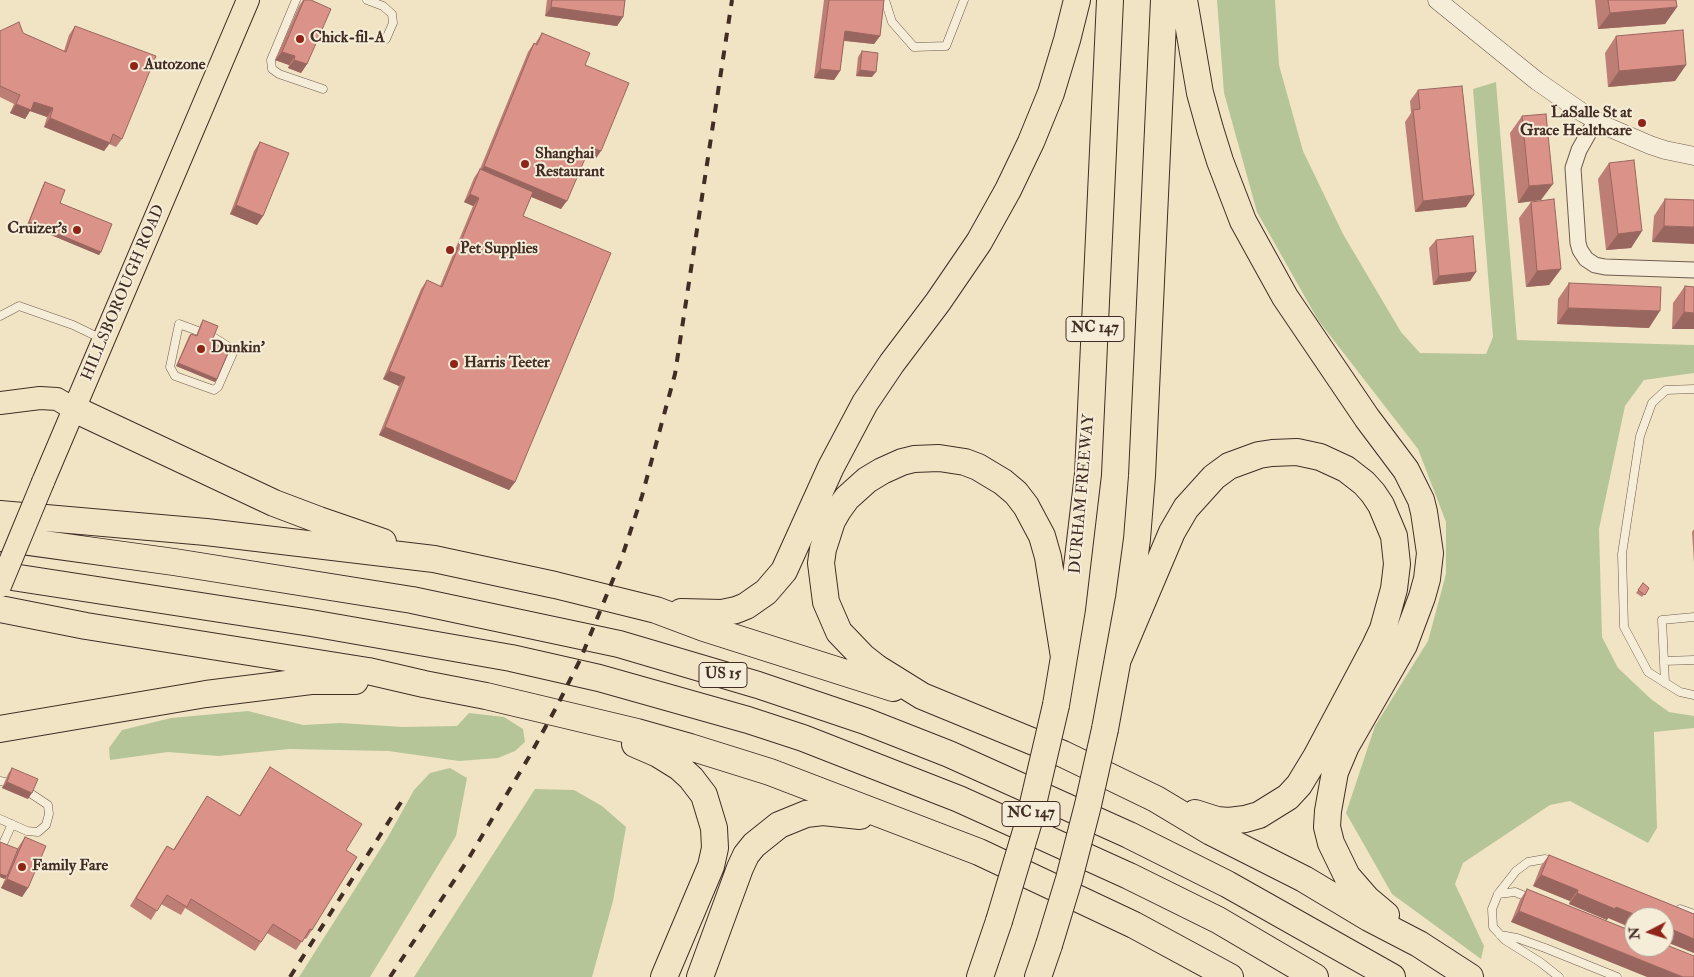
<!DOCTYPE html>
<html>
<head>
<meta charset="utf-8">
<style>
  body { margin:0 }
  #map { position:relative; width:1694px; height:977px; overflow:hidden; background:#f1e4c5; font-family:"IM FELL Double Pica",serif }
  canvas { display:block }
  .north { position:absolute; left:1624px; top:907px; width:50px; height:50px; box-sizing:border-box; background:#f6edd9; border:1px solid #aea091; border-radius:50%; rotate:265deg; font-size:14px; font-weight:700; line-height:20px; text-align:center; color:#422d25 }
  .north::after { content:''; display:block; margin:auto; width:18px; height:22px; background:#8f2418; clip-path:polygon(50% 0,100% 100%,50% 72%,0 100%) }
</style>
</head>
<body>
<div id="map">
<canvas width="1694" height="977"></canvas>
<div class="north">N</div>
</div>
<script>
const ctx = document.querySelector('canvas').getContext('2d');
ctx.lineJoin = 'round';
function fillPath(path, color) {
  ctx.fillStyle = color;
  ctx.fill(path, 'evenodd');
}
function shape(rows) {
  const path = new Path2D();
  for (const r of rows) {
    path.moveTo(r[0], r[1]);
    for (let i = 2; i < r.length; i += 2) path.lineTo(r[i], r[i + 1]);
  }
  return path;
}
function strokePath(path, color, width, dash) {
  ctx.strokeStyle = color;
  ctx.lineWidth = width;
  ctx.lineCap = dash ? 'butt' : 'round';
  ctx.setLineDash(dash || []);
  ctx.stroke(path);
}
function write(font, color, halo, rows, align = 'center') {
  ctx.font = font + ' "IM FELL Double Pica",serif';
  ctx.lineWidth = 4;
  ctx.setLineDash([]);
  ctx.textBaseline = 'middle';
  ctx.strokeStyle = halo;
  ctx.fillStyle = color;
  for (const [text, x, y, turn = 0] of rows) {
    ctx.save();
    ctx.translate(x, y);
    ctx.rotate((+turn || 0) * Math.PI / 180);
    ctx.textAlign = isNaN(turn) ? turn : align;
    if (halo) ctx.strokeText(text, 0, 0);
    ctx.fillText(text, 0, 0);
    ctx.restore();
  }
}
fillPath(shape([
  [1217,0,1275,0,1279,65,1303,151,1343,234,1401,332,1420,353,1486,354,1493,337,1473,89,1496,82,1517,340,1694,345,1694,373,1644,380,1625,406,1599,529,1602,637,1618,668,1651,699,1669,712,1694,716,1694,728,1654,732,1657,828,1648,843,1570,801,1550,805,1463,863,1455,884,1484,946,1481,959,1392,894,1346,813,1375,726,1428,641,1446,574,1446,522,1418,449,1318,320,1257,212,1224,93],
  [248,711,303,725,340,723,403,727,457,726,469,713,504,717,523,729,525,742,515,751,498,758,459,761,388,751,289,749,218,756,168,752,110,760,109,748,122,730,171,718],
  [450,768,467,778,456,836,370,977,299,977,388,837,414,790,430,773],
  [535,789,574,790,602,806,626,827,613,901,592,977,414,977]
]), '#b6c598');
const service = shape([
  [296,0,271,60,272,69,279,74,323,89],
  [367,0,383,6,392,14,393,23,386,39],
  [885,0,892,22,914,47,946,46,964,0],
  [0,316,19,306,73,325,102,339],
  [198,331,179,324,170,367,175,376,214,390,218,387,233,353,229,347,213,337],
  [1694,389,1666,390,1652,403,1640,436,1622,554,1624,627,1648,672,1680,692,1694,695],
  [1664,661,1694,660],
  [1665,683,1662,620,1694,617],
  [0,781,5,782],
  [0,819,27,831,38,832,46,825,49,814,48,805,30,793],
  [2,846,12,824],
  [1554,863,1545,859,1528,862,1516,871,1498,894,1492,909,1493,927,1505,940,1540,962,1559,977],
  [1498,894,1515,892,1532,899],
  [1680,909,1694,914],
  [1500,935,1517,938,1545,948,1617,977]
]);
const minor = shape([
  [1596,120,1579,150,1573,168,1578,243,1580,250,1586,259,1595,265,1605,267,1694,270]
]);
const tertiary = shape([
  [1437,0,1537,81,1583,113,1608,127,1650,145,1665,150,1694,156]
]);
const primary = shape([
  [0,403,40,398,57,399,74,409],
  [43,482,248,0]
]);
const motorway = shape([
  [1184,0,1200,93,1210,129,1220,161,1243,221,1285,297,1367,418,1406,470,1421,500,1424,512,1430,553,1427,579,1422,597,1404,645,1346,746,1335,772,1328,811,1327,827,1331,843,1347,876,1367,899,1386,915],
  [74,409,274,503,319,520,383,542],
  [0,514,206,532,434,559,555,585,656,610,704,628,893,688],
  [0,538,174,562,412,600,619,644,758,685,865,721,949,754,1129,835,1227,884,1392,977],
  [0,575,311,623,511,658,599,678,748,720,803,738,959,799,1129,876,1218,920,1315,977],
  [0,609,86,626,368,671,424,684,486,696,637,732,690,747,770,772,979,852,1134,925,1230,977],
  [681,612,722,613,736,610,746,606,766,592,784,571,831,467,865,403,892,363,938,302,979,242,1008,190,1031,142,1051,93,1067,40,1077,0],
  [1064,657,1048,557,1042,536,1026,506,1016,493,1003,482,978,467,965,462,939,458,914,459,902,462,882,471,867,480,847,498,839,509,832,521,823,549,821,563,826,602,839,632,863,657,877,668,922,696,1063,754,1156,799,1211,832,1304,879,1369,918,1419,944,1470,977],
  [1119,657,1172,532,1186,508,1214,477,1229,466,1259,455,1272,453,1297,452,1320,457,1346,469,1364,483,1373,493,1381,505,1394,536,1397,564,1394,589,1383,629,1375,646,1316,757,1299,785,1288,797,1259,815,1245,819,1229,821,1217,820,1195,813],
  [1056,705,1072,609,1088,474,1110,0],
  [0,729,206,694,311,681,355,681],
  [1105,729,1129,598,1137,539,1142,476,1164,0],
  [635,744,658,754,679,767,691,778,704,795,714,828,715,848,711,866,664,977],
  [700,977,740,868,746,855,754,845,779,825,806,814,823,812,860,816],
  [980,977,999,921],
  [1038,977,1049,945]
]);
strokePath(service, '#6e5b4d', 9);
strokePath(minor, '#6e5b4d', 17);
strokePath(tertiary, '#6e5b4d', 19);
strokePath(primary, '#422d25', 24);
strokePath(motorway, '#422d25', 28);
strokePath(service, '#f6edd9', 8);
strokePath(minor, '#f6edd9', 15);
strokePath(tertiary, '#f6edd9', 18);
strokePath(primary, '#f1e4c5', 22);
strokePath(motorway, '#f1e4c5', 26);
strokePath(shape([
  [290,977,405,796],
  [390,977,467,861,529,757,557,706,580,660,621,560,642,496,675,374,732,0]
]), '#422d25', 4, [9, 9]);
const primaryBridge = shape([
  [0,586,43,482]
]);
const motorwayBridge = shape([
  [999,921,1029,821,1056,705],
  [1049,945,1069,879,1088,805,1105,729]
]);
strokePath(primaryBridge, '#422d25', 24, []);
strokePath(motorwayBridge, '#422d25', 28, []);
strokePath(primaryBridge, '#f1e4c5', 22);
strokePath(motorwayBridge, '#f1e4c5', 26);
fillPath(shape([
  [303,0,311,0,307,64,301,73,288,68,289,65,275,60,299,6],
  [547,0,625,0,623,17,617,26,545,16],
  [824,0,884,0,880,36,874,44,844,41,840,71,834,80,814,78],
  [1595,0,1676,0,1677,7,1665,24,1598,29],
  [75,26,122,139,116,147,109,144,104,151,44,127,47,117,30,111,25,119,10,113,14,104,0,97,0,31,23,33,64,51,69,35],
  [542,33,585,65,595,160,586,156,561,209,531,197,523,216,515,482,509,490,379,435,399,386,383,379,421,289,427,280,440,286,473,206,464,202,474,178,480,169,528,52,534,43,535,44],
  [1616,36,1686,65,1675,81,1608,87,1605,53],
  [862,51,872,77,856,76,858,57],
  [1418,90,1474,195,1466,207,1415,212,1405,122,1411,113,1410,101],
  [1522,116,1541,200,1518,203,1510,133],
  [260,142,263,216,257,225,230,214,254,151],
  [1609,163,1642,231,1631,248,1606,250,1598,179],
  [45,182,60,203,101,252,99,255,27,225,43,185],
  [1665,199,1694,200,1652,242,1654,216],
  [1531,202,1561,269,1549,285,1526,287,1519,218],
  [1436,240,1476,272,1470,281,1433,285,1429,248],
  [1569,283,1649,328,1557,324,1558,299],
  [1685,286,1694,329,1672,329,1673,303],
  [203,320,211,343,217,379,215,382,176,366,189,336,191,334,196,336,201,323],
  [1694,529,1694,563,1692,532],
  [1643,583,1649,588,1642,597,1636,593],
  [270,767,346,850,312,930,306,939,304,938,296,950,267,933,255,951,185,908,181,915,161,904,151,920,130,906,161,855,167,846,173,850,207,796,239,816],
  [12,768,28,799,2,788,8,774],
  [25,837,28,888,22,897,1,888,5,879,0,877,0,842,17,849],
  [1549,855,1694,914,1694,953,1664,941,1664,917,1608,918,1607,920,1569,904,1570,901,1533,886,1541,866],
  [1527,889,1634,932,1511,922,1520,900]
]), '#bc7e75');
fillPath(shape([
  [551,7,623,17,617,26,545,16],
  [1677,7,1665,24,1598,29,1610,13],
  [845,31,880,36,874,44,839,40],
  [282,52,295,56,289,65,275,60],
  [294,60,307,64,301,73,288,68],
  [1686,65,1675,81,1608,87,1619,71],
  [820,69,840,71,834,80,814,78],
  [860,70,876,72,872,77,856,76],
  [34,102,53,108,47,117,30,111,25,119,10,113,16,104],
  [50,118,110,143,104,151,44,127],
  [590,147,601,151,595,160,584,156],
  [484,166,567,201,561,209,478,175],
  [1553,184,1541,200,1518,203,1529,186],
  [470,194,479,198,473,206,464,202],
  [1474,195,1466,207,1415,212,1423,201],
  [236,205,263,216,257,225,230,214],
  [29,222,101,252,99,255,27,225],
  [1664,226,1694,227,1694,244,1652,242],
  [1642,231,1631,248,1606,250,1618,234],
  [1561,269,1549,285,1526,287,1537,271],
  [1476,272,1470,281,1433,285,1439,276],
  [1568,308,1660,311,1649,328,1557,324],
  [1684,312,1694,313,1694,329,1672,329],
  [178,363,217,379,215,382,176,366],
  [389,371,405,377,399,386,383,379],
  [385,427,515,482,509,490,379,435],
  [7,782,32,793,28,799,2,788],
  [0,874,7,876,4,879,0,877],
  [1541,875,1578,890,1570,901,1533,886],
  [7,879,28,888,22,897,1,888],
  [1577,893,1616,907,1641,917,1634,917,1634,929,1608,918,1607,920,1569,904],
  [1519,911,1683,977,1647,977,1511,922],
  [1664,926,1694,939,1694,953,1664,941]
]), '#99665f');
const building = shape([
  [304,0,311,0,331,9,307,64,294,60,295,56,282,52,304,0],
  [552,0,625,0,623,17,551,7,552,0],
  [829,0,884,0,880,36,845,31,840,71,820,69,829,0],
  [1608,0,1676,0,1677,7,1610,13,1608,0],
  [19,22,23,33,66,52,75,26,156,56,122,139,113,134,110,143,50,118,53,108,34,102,31,110,16,104,20,95,0,86,0,31,19,22],
  [1683,30,1686,65,1619,71,1616,36,1683,30],
  [542,33,590,53,585,65,629,83,601,151,590,147,567,201,484,166,534,43,537,45,542,33],
  [862,51,878,53,876,72,860,70,862,51],
  [1462,86,1474,195,1423,201,1413,110,1420,109,1418,90,1462,86],
  [1546,114,1553,184,1529,186,1522,116,1546,114],
  [260,142,289,153,263,216,236,205,260,142],
  [1634,160,1642,231,1618,234,1609,163,1634,160],
  [480,169,533,192,523,216,611,253,515,482,385,427,405,377,389,371,427,280,442,287,479,198,470,194,480,169],
  [45,182,65,190,60,203,112,224,101,252,29,222,45,182],
  [1554,199,1561,269,1537,271,1531,202,1554,199],
  [1665,199,1694,200,1694,227,1664,226,1665,199],
  [1473,236,1476,272,1439,276,1436,240,1473,236],
  [1569,283,1661,287,1660,311,1568,308,1569,283],
  [1685,286,1694,287,1694,313,1684,312,1685,286],
  [203,320,218,326,211,343,229,350,217,379,178,363,191,334,197,336,203,320],
  [1643,583,1649,588,1645,595,1638,590,1643,583],
  [270,767,362,824,346,850,357,857,312,930,310,929,302,942,273,924,261,942,191,899,187,907,167,895,157,911,136,898,167,846,174,850,207,796,240,816,270,767],
  [12,768,38,779,32,793,7,782,12,768],
  [25,837,46,846,28,888,7,879,25,837],
  [0,842,18,849,7,876,0,874,0,842],
  [1549,855,1694,914,1694,939,1664,926,1664,917,1641,917,1616,907,1615,909,1577,893,1578,890,1541,875,1549,855],
  [1527,889,1634,932,1634,947,1664,947,1664,944,1694,956,1694,977,1683,977,1519,911,1527,889]
]);
fillPath(building, '#db9288');
strokePath(building, '#99665f', 1);
for (const [x, y, r, color] of [
  [300,39,5,"#8f2418"],
  [134,66,5,"#8f2418"],
  [1642,123,5,"#8f2418"],
  [525,164,5,"#8f2418"],
  [77,230,5,"#8f2418"],
  [450,250,5,"#8f2418"],
  [201,349,5,"#8f2418"],
  [454,364,5,"#8f2418"],
  [22,867,5,"#8f2418"]
]) {
  const dot = new Path2D();
  dot.arc(x, y, r, 0, 2 * Math.PI);
  ctx.fillStyle = color;
  ctx.fill(dot);
  strokePath(dot, '#f6edd9', 2);
}
for (const [x, y, w] of [
  [1095,329,58],
  [723,675,48],
  [1031,814,58]
]) {
  const box = new Path2D();
  box.roundRect(x - w / 2, y - 12.5, w, 25, 4);
  ctx.fillStyle = '#f6edd9';
  ctx.fill(box);
  strokePath(box, '#422d25', 1);
}
write('bold 15px', '#422d25', null, [
  ["NC 147",1095,329],
  ["US 15",723,675],
  ["NC 147",1031,814]
]);
write('bold 16px', '#422d25', '#f6edd9', [
  ["Chick-fil-A",310,39],
  ["Autozone",144,66],
  ["LaSalle St at",1632,114,"right"],
  ["Grace Healthcare",1632,132,"right"],
  ["Shanghai",535,155],
  ["Restaurant",535,173],
  ["Cruizer's",67,230,"right"],
  ["Pet Supplies",460,250],
  ["Dunkin'",211,349],
  ["Harris Teeter",464,364],
  ["Family Fare",32,867]
], 'left');
write('16px', '#422d25', '#f6edd9', [
  ["HILLSBOROUGH ROAD",124,293,-67],
  ["DURHAM FREEWAY",1083,494,-85]
]);
</script>
</body>
</html>
